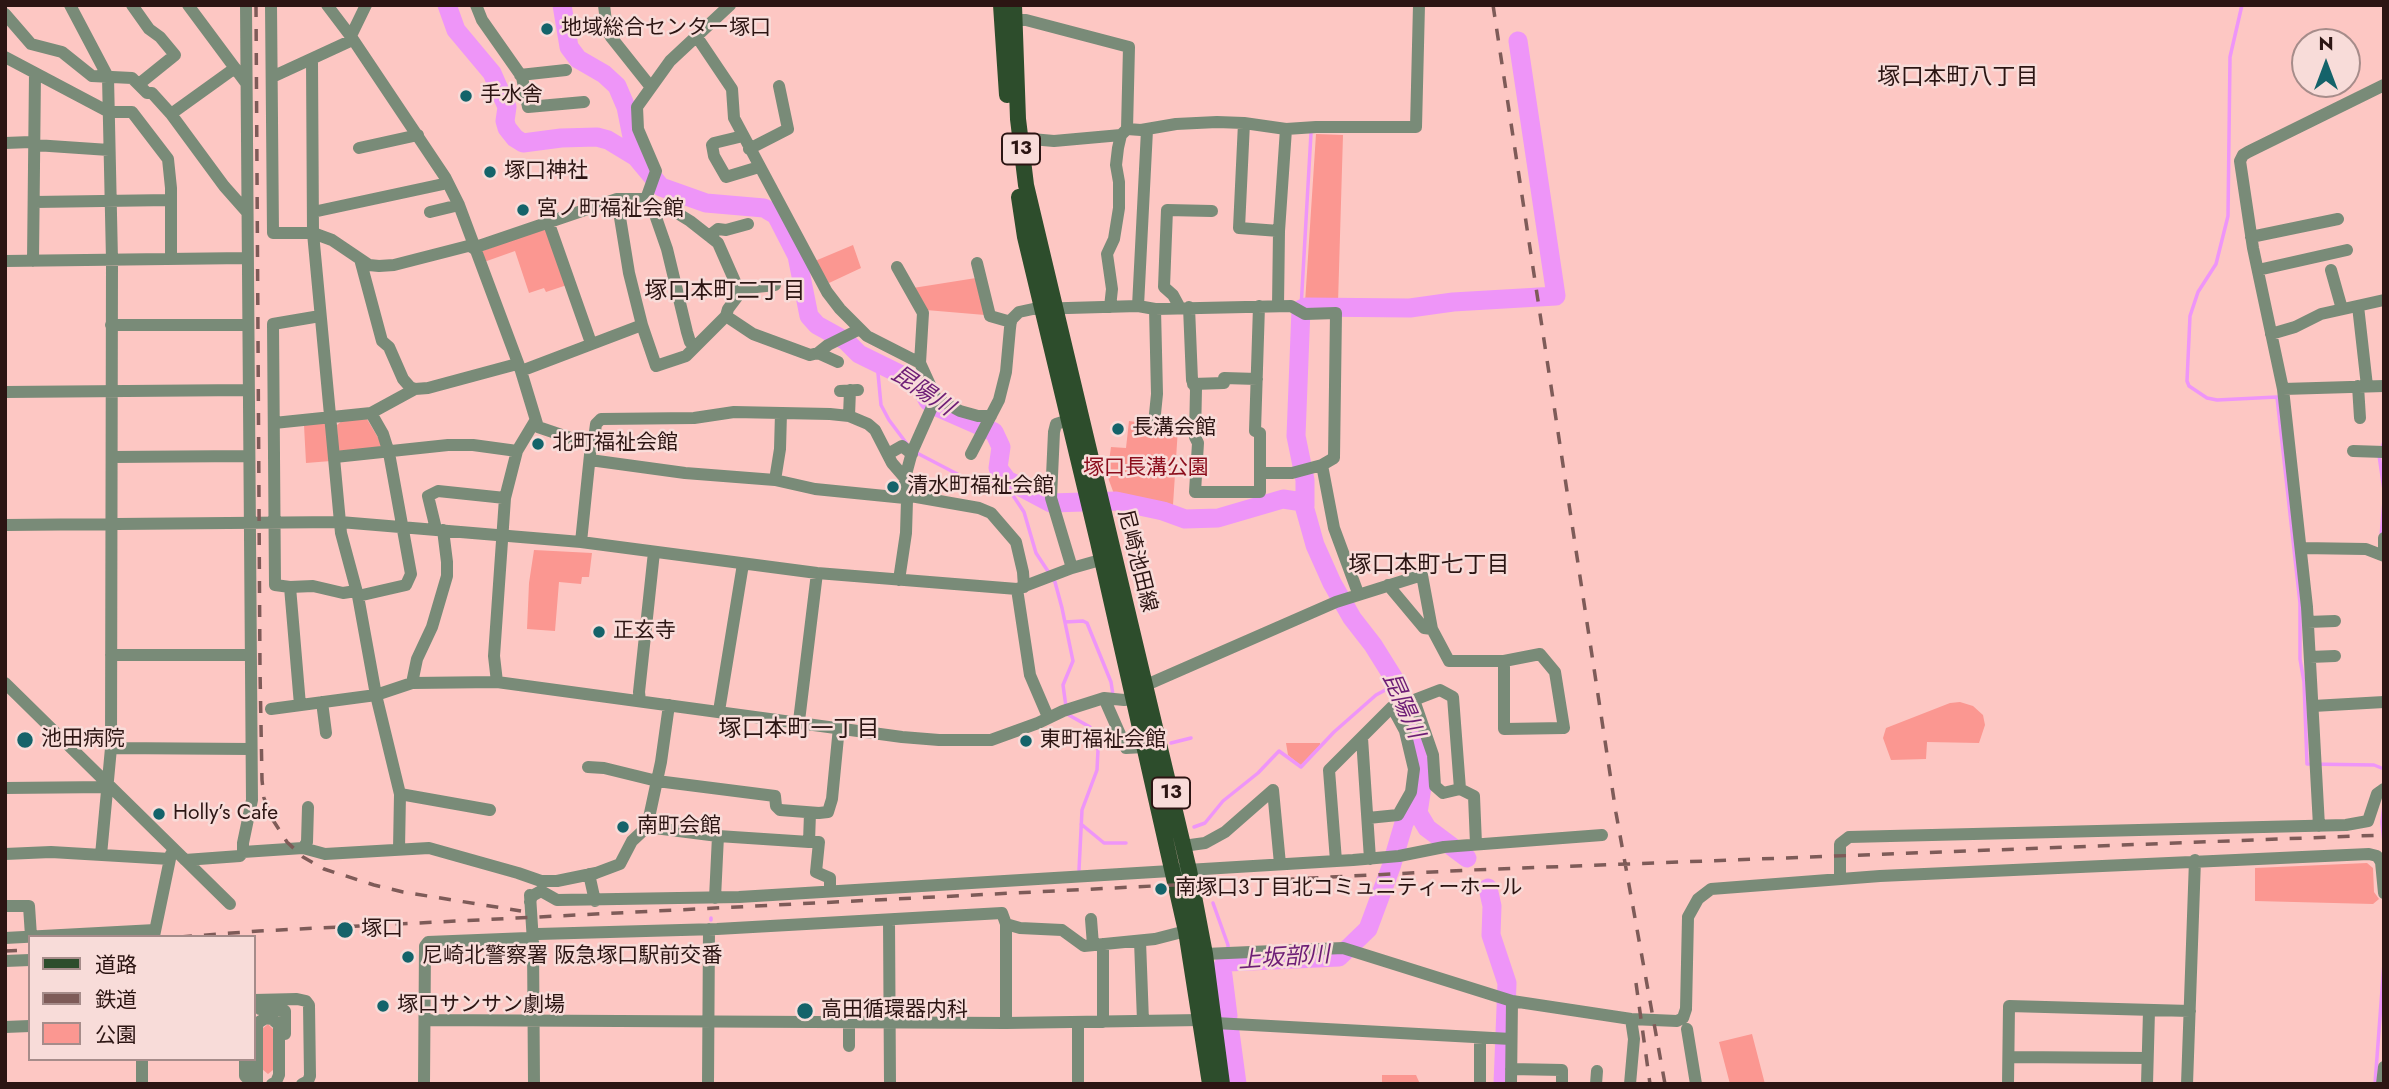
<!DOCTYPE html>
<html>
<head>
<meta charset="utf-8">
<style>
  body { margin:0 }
  #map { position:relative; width:2389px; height:1089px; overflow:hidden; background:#fdc7c3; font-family:Jost,"Noto Sans JP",sans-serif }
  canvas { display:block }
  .frame { position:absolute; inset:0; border:7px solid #2c1513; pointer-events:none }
  .legend { position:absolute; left:28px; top:935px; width:228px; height:126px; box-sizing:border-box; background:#f8dcd9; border:2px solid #a68c8a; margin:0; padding:9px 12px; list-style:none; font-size:21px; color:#2c1513 }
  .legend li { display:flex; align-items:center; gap:14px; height:35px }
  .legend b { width:35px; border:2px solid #a68c8a }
  .north { position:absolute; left:2291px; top:28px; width:70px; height:70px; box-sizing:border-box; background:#f8dcd9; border:2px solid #a68c8a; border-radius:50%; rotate:0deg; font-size:19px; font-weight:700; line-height:28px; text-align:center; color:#2c1513 }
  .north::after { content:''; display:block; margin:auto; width:24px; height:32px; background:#14636a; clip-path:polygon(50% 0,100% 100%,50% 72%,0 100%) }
</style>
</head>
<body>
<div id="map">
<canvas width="2389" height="1089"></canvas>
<div class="frame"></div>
<ul class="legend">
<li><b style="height:9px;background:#2d4d2c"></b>道路</li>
<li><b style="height:9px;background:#7e5b58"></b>鉄道</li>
<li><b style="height:19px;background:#fb9791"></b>公園</li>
</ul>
<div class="north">N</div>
</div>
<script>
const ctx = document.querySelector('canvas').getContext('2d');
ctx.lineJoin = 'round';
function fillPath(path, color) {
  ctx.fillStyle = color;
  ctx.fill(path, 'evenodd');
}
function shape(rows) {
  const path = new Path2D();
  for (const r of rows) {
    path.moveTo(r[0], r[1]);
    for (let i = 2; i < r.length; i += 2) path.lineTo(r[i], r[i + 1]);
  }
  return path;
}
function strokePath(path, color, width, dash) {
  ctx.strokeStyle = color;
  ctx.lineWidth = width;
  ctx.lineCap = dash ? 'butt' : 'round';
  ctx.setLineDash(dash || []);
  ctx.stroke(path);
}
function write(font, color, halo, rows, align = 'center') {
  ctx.font = font + ' Jost,"Noto Sans JP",sans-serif';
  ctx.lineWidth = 5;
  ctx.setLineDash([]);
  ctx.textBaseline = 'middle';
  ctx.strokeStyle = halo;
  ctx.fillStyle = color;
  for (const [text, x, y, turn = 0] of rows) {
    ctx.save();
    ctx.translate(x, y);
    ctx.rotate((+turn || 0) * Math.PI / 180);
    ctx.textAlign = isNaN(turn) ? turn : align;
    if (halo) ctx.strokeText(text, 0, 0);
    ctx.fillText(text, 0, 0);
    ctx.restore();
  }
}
fillPath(shape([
  [1316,134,1343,135,1338,303,1305,303],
  [546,227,567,285,546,292,544,288,529,293,515,251,484,262,480,252],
  [853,245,861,268,829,283,815,261],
  [976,278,985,315,926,310,913,288],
  [367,419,383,446,380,448,340,452,338,450,337,425,342,421],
  [1129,421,1178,428,1173,505,1114,494,1107,475,1111,447,1126,448],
  [326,423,331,461,306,463,304,425],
  [534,550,592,553,589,577,582,577,581,584,559,582,555,631,527,629,529,583],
  [1960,702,1973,706,1983,715,1985,725,1979,743,1927,742,1926,759,1891,760,1883,738,1886,728,1950,703],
  [1286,743,1320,743,1320,746,1301,766,1288,755],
  [2367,863,2373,868,2374,892,2379,899,2373,904,2255,901,2255,868],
  [268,1024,273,1029,273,1070,268,1074,262,1069,262,1029],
  [1752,1034,1765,1084,1730,1084,1719,1042],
  [1382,1075,1416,1075,1420,1084,1382,1084]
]), '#fb9791');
strokePath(shape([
  [2242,5,2230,57,2228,216,2216,264,2198,292,2190,316,2187,381,2189,386,2207,398,2217,400,2277,397,2300,603,2300,659,2304,682,2307,764,2374,765,2384,769],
  [1301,308,1311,133],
  [877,363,881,405,889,420,907,444],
  [2384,442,2379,455,2384,490],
  [915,452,963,477,991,481,1002,485,1012,494,1024,512,1036,553,1055,582,1062,608,1073,661,1063,685,1067,714,1090,727,1098,750,1097,770,1082,810,1079,870],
  [2381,537,2384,501],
  [1065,622,1083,621,1087,623,1111,682,1113,695],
  [1171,743,1191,738],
  [2384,805,2382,822,2384,843],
  [1081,824,1104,843,1126,843],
  [1194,827,1205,823,1223,801,1258,773,1279,751,1301,767,1334,732,1376,695,1389,688],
  [1213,903,1228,945,1228,962],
  [711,918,711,920],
  [2375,1084,2384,963]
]), '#ee95f8', 3.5);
strokePath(shape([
  [447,5,456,30,492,73,507,107,505,121,507,128,515,138,523,143,561,138,597,137,608,140,636,157,661,187,706,203,764,208,776,215,797,256,809,316,817,325,846,341,859,354,918,383,928,401,937,407,994,432,1001,447,998,468,1007,480,1015,484,1051,503,1116,501,1163,511,1185,519,1218,518,1283,499,1303,502,1315,545,1332,583,1352,618,1373,645,1393,677,1421,749,1423,780,1418,813,1427,828,1467,858],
  [562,5,569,47,578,59,604,74,617,86,626,107,636,157],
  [1305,506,1305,480,1296,436,1301,309,1306,307,1410,308,1453,302,1556,296,1518,41],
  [1488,888,1492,906,1491,935,1507,983,1503,1084],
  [1228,1016,1222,968,1224,964,1228,962,1339,957,1368,929,1391,867,1404,823,1418,798],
  [1230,1032,1237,1084]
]), '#ee95f8', 19);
strokePath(shape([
  [70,5,108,77,112,260,111,748,101,855],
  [132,5,149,29,160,37,175,55,139,84],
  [188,5,246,83],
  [271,5,273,233,313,233,332,240,369,265,379,266,394,265,472,245],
  [327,5,352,38,445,177,459,205,521,371,538,427,591,445],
  [476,5,482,20,522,77,528,107,584,102],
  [604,5,607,30,611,37,650,86],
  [5,14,31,44,62,52,92,76,132,78,147,93,152,93,171,114,224,186,247,212],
  [1014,20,1026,20,1129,47,1127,129],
  [697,37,732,89,734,118,827,292,840,309,867,336,920,363],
  [5,57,109,112,132,112,168,159,171,188,171,259],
  [312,60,313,233,341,533,358,596,376,695,400,794,399,849],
  [520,75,566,70],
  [272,77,348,42,366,5],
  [171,114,235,68],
  [1244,123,1239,228,1279,231],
  [743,136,714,143,712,145,714,156,726,177,759,167],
  [1020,138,1054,141,1121,135],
  [5,143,31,142,35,145,109,150],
  [359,148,418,135],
  [749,149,788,129,779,86],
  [617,199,629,273,642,325,656,366,686,356,726,316,728,309,740,293,718,243,690,221,677,213,652,206,646,199],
  [35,202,170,200],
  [652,206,667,249,687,332,690,342,695,347],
  [313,212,448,183],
  [430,212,459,205],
  [548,221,591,343],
  [709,236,718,229,726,230,748,224],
  [2251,237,2338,219],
  [473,248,617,199,646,199,656,171,638,129,637,107,670,61,730,5],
  [360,259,382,341,389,347,403,379,410,387,415,389],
  [5,261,247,258],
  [33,261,35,73],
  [977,263,990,316,1011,322],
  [897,267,923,313,920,363,936,398,960,411,978,416,991,416],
  [2258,270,2347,250],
  [2331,270,2342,309],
  [740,293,747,288,775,285],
  [1138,306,1147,130],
  [1278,306,1279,231,1286,129],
  [2358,306,2367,386],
  [1110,307,1112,289,1107,254,1114,239,1119,208,1119,182,1116,165,1118,148,1121,135,1127,129,1141,130,1176,124,1217,122,1244,123,1286,129,1316,127,1416,127,1419,5],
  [1189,307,1192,380,1196,389,1195,437,1198,443,1195,492,1260,492,1260,433,1255,431,1259,306],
  [1180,308,1173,295,1164,287,1167,210,1212,211],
  [726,316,753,334,810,355,818,353,828,345,860,329],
  [111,325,248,325],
  [2271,334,2295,327,2321,314,2384,300],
  [818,353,838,362],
  [521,371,642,325],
  [1193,384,1224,383,1224,378,1257,379],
  [2358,386,2360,418],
  [2283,389,2384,386],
  [840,391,858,390],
  [5,392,248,390],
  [371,413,415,389,428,388,517,364],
  [849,416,850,390],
  [1069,420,1056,424,1054,432,1051,498,1072,568],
  [274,423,371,413,383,434,389,453,411,574,406,585,358,596],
  [1154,424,1157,394,1155,309],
  [2353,451,2384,452],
  [888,454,902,446,912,454],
  [971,454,999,400,1006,372,1010,328,1011,320,1019,312,1033,309,1138,306,1155,309,1291,306,1305,314,1336,313,1334,458,1322,465,1292,473,1261,473],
  [112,457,248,456],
  [335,457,448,445,473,445,517,451],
  [590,460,685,473,775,480,815,489,905,498],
  [1322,465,1334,528,1358,593],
  [775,480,780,449,781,413],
  [905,495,979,508,991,513,1016,542,1023,572,1024,587],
  [5,525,340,522,581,542,817,573,1017,589,1072,568,1111,557],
  [436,529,428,496,438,491,505,498],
  [2384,538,2384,553],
  [581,542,591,445,594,439,596,424,601,419,694,418,734,412,830,414,849,416,868,424,875,430,892,463,905,478],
  [2301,548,2366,549,2384,556],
  [899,580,906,533,907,500,905,498,905,478,912,452,936,398],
  [1388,585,1424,628,1432,629],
  [290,587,275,585,273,324,320,316],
  [1017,589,1030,675,1048,717],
  [2308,622,2335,621],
  [111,655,250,655],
  [2310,657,2335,656],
  [497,682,494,656,505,498,517,451,535,421],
  [5,683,230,904],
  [412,683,417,659,432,627,447,576,447,562,443,530],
  [1104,698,1126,748,1144,747],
  [640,701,639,692,654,552],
  [322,702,326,733],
  [300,705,290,587,313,586,343,593,356,591],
  [2313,706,2384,702],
  [271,709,376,695,412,683,497,682,902,737,939,740,991,740,1038,723,1063,711,1104,698,1124,700,1134,698,1144,686,1336,602,1422,575,1432,629,1449,661,1504,661,1540,654,1555,672,1564,728,1504,729,1504,661],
  [719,711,743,564],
  [799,721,817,573],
  [1362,738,1370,859],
  [111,748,251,749],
  [588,767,604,768,657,781,775,796,776,806,780,810,819,813,828,812,832,799,839,727],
  [5,788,109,787],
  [1460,789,1453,697,1440,690,1414,700,1433,755,1435,786,1443,793,1460,789,1474,796,1476,844],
  [400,794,490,810],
  [810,813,809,842,819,842,816,872,830,878,830,891],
  [2319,826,2307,607,2283,389,2253,248,2240,161,2243,155,2248,152,2384,85],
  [647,827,718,836,809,842],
  [1183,846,1205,843,1225,832,1273,790,1280,864],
  [303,848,307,842,308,807],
  [243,852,243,843,252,800,246,5],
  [5,854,51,852,170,859],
  [185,860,240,856,243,852,303,848,325,854,429,848,518,873,541,881,557,881,596,873,620,864,632,841,647,827,661,762,669,705],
  [1336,861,1329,770,1392,707,1405,731,1414,769,1411,792,1398,815,1368,818],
  [589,874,595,901],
  [1840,878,1840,844,1849,837,2346,825,2368,821,2377,794,2384,789],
  [530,895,533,942,534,1084],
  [715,898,718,836],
  [530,902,532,896,541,891,557,900,739,897,1353,860,1399,856,1444,847,1602,835],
  [5,906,29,906,31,936],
  [1091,919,1093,945],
  [889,920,890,1084],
  [1006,924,1020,928,1062,930,1084,946,1155,939,1186,931],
  [154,936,171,854],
  [5,938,155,930],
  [1140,941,1143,1021],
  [1103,944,1103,1022],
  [1205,954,1343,948,1512,1001,1631,1019,1677,1021,1683,1018,1686,1009,1688,917,1698,899,1711,889,1880,876,2369,854,2377,856,2381,862,2384,893],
  [5,961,30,960],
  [254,1000,297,999,306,1001,309,1005,310,1076,308,1081,302,1084],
  [260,1009,285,1011,285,1034],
  [425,1020,1006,1023,1201,1020],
  [849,1021,849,1046],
  [1215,1023,1511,1039],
  [5,1027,30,1026],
  [1687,1029,1696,1084],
  [1480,1038,1480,1084],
  [2009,1057,2147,1058],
  [245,1059,245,1076,253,1084],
  [1511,1069,1562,1070,1562,1084],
  [142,1084,142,1059],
  [257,1084,257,1026,259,1022,266,1018,272,1019,279,1025,279,1075,276,1082,272,1084],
  [424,1084,425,946,428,942,528,938,538,934,717,929,1002,913,1006,924,1006,1023],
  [708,1084,709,929],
  [1078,1084,1078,1023],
  [1511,1084,1512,1001],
  [1596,1084,1597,1071],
  [1630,1084,1634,1039,1631,1019],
  [2008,1084,2009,1006,2190,1011],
  [2147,1084,2149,1011],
  [2187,1084,2195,860],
  [2382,1084,2384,1067]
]), '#798b78', 12);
strokePath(shape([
  [1001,5,1007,95],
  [1014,5,1018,119,1026,185,1189,870,1205,954,1222,1084],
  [1019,197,1025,237,1098,542,1186,931,1210,1084]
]), '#2d4d2c', 16);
strokePath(shape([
  [256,5,260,670,262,780,264,798,271,817,287,842,303,857,324,869,374,885,403,892,521,911],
  [1493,5,1616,813,1665,1084],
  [180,937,259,931,1471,870,2384,835],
  [5,951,30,950],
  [1636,983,1650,1084]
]), '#7e5b58', 3.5, [12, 12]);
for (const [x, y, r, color] of [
  [547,29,7,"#14636a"],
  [466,96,7,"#14636a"],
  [490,172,7,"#14636a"],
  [523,210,7,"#14636a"],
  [1118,429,7,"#14636a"],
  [538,444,7,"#14636a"],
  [893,487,7,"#14636a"],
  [599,632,7,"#14636a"],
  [25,740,9,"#14636a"],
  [1026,741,7,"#14636a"],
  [159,814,7,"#14636a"],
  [623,827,7,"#14636a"],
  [1161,889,7,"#14636a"],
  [345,930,9,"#14636a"],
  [408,957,7,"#14636a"],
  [383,1006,7,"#14636a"],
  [805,1011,9,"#14636a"]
]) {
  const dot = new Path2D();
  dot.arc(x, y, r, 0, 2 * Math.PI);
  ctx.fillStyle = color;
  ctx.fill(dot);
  strokePath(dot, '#f8dcd9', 2.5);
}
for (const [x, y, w] of [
  [1021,149,38],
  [1171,793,38]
]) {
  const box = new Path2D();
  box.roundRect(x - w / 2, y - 15.5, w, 31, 5);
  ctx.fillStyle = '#f8dcd9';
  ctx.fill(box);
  strokePath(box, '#2c1513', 2);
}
write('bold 19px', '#2c1513', null, [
  ["13",1021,149],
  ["13",1171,793]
]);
write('21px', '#2c1513', '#f8dcd9', [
  ["地域総合センター塚口",561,29],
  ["手水舎",480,96],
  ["塚口神社",504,172],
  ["宮ノ町福祉会館",537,210],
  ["長溝会館",1132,429],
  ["北町福祉会館",552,444],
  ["清水町福祉会館",907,487],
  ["正玄寺",613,632],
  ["池田病院",41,740],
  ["東町福祉会館",1040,741],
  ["Holly’s Cafe",173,814],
  ["南町会館",637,827],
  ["南塚口3丁目北コミュニティーホール",1175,889],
  ["塚口",361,930],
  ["尼崎北警察署 阪急塚口駅前交番",422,957],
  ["塚口サンサン劇場",397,1006],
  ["高田循環器内科",821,1011]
], 'left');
write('21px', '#8b0d1c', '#f8dcd9', [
  ["塚口長溝公園",1146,469]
]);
write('21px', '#2c1513', '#f8dcd9', [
  ["尼崎池田線",1136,561,76]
]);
write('23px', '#2c1513', '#f8dcd9', [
  ["塚口本町八丁目",1958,78],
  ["塚口本町二丁目",725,292],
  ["塚口本町七丁目",1429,566],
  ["塚口本町一丁目",799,730]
]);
write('italic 23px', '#6d1d76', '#f8dcd9', [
  ["昆陽川",922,392,34],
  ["昆陽川",1402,706,66],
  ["上坂部川",1284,959,-4]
]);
</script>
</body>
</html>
